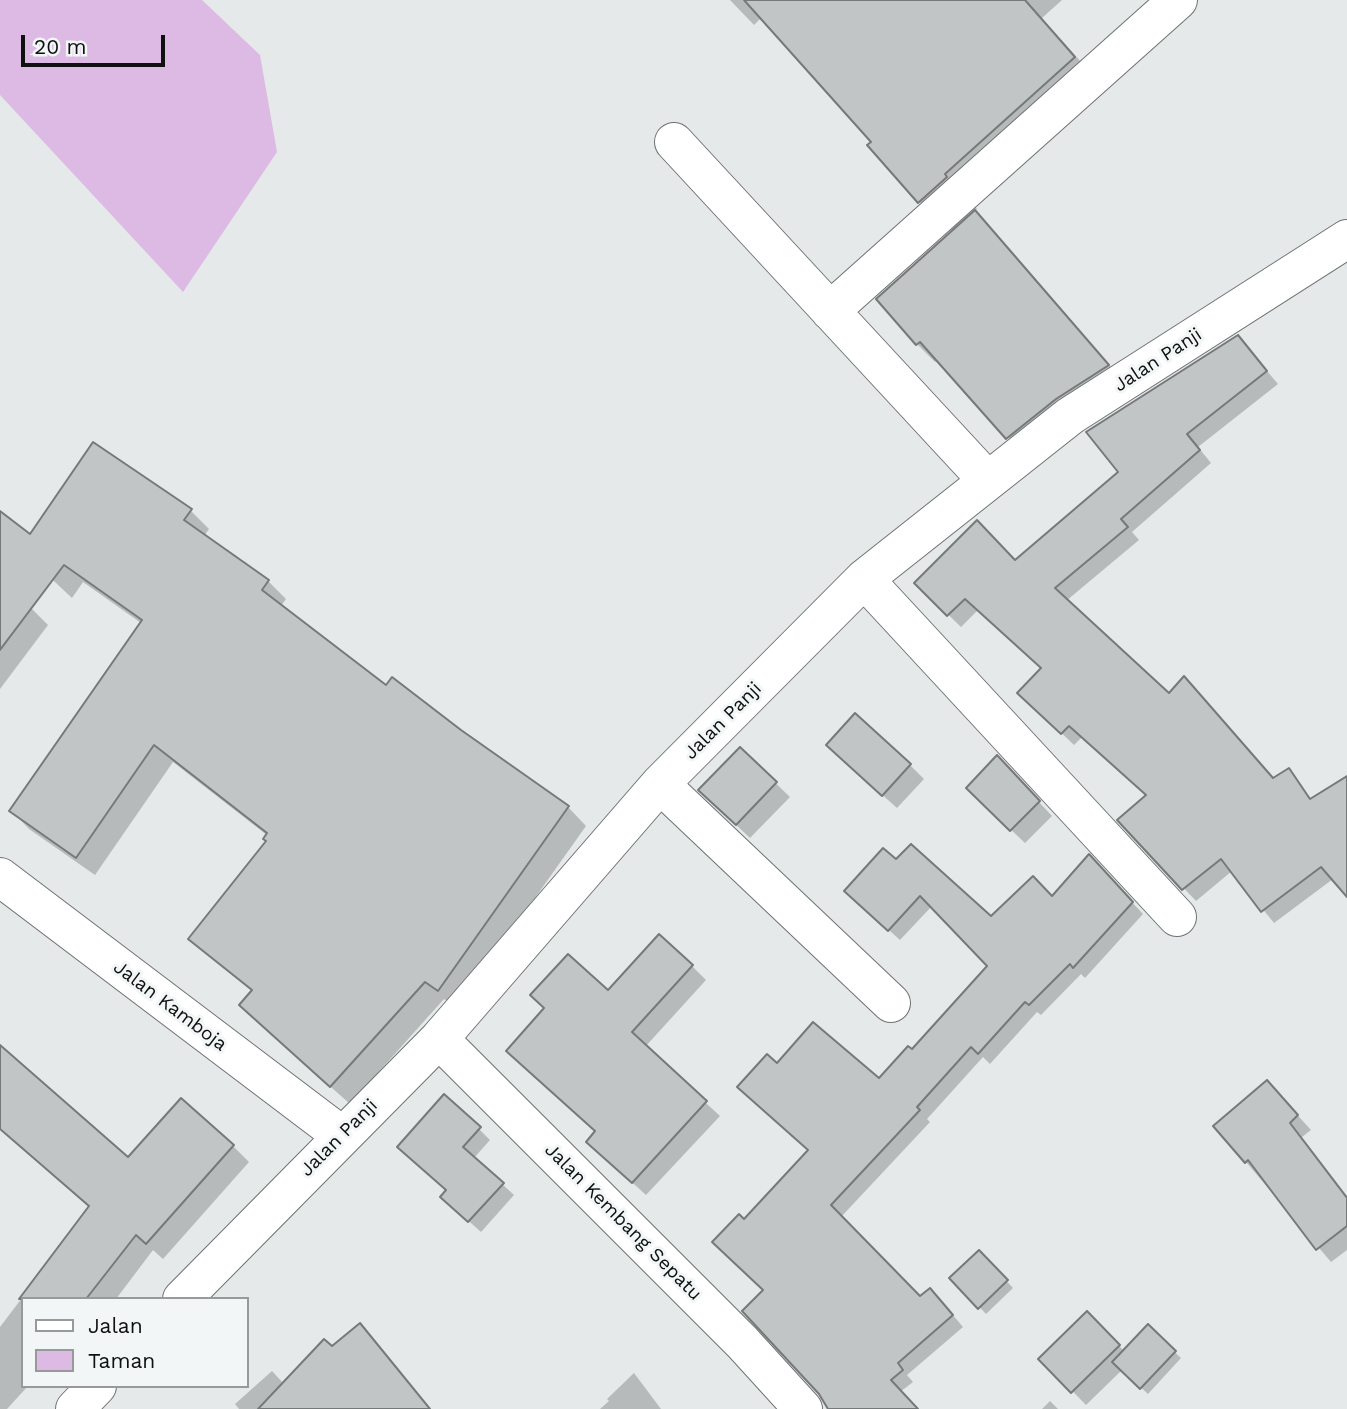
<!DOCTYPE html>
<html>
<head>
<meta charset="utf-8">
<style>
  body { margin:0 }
  #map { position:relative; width:1347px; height:1409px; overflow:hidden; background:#e5e9e9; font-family:"Work Sans",sans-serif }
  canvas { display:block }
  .legend { position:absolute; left:21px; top:1297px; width:228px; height:91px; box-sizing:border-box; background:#f2f6f6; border:2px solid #979a9a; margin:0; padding:9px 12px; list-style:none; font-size:21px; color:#0f1010 }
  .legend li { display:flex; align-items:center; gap:14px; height:35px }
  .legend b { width:35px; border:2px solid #979a9a }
  .scale { position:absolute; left:21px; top:35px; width:144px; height:32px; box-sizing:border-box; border:4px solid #0f1010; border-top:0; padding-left:9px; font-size:21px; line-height:24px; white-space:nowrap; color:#0f1010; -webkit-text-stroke:5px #f2f6f6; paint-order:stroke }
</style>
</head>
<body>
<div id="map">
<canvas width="1347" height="1409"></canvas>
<ul class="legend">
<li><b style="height:9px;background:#fff"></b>Jalan</li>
<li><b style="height:19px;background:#ddbae3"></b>Taman</li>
</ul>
<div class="scale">20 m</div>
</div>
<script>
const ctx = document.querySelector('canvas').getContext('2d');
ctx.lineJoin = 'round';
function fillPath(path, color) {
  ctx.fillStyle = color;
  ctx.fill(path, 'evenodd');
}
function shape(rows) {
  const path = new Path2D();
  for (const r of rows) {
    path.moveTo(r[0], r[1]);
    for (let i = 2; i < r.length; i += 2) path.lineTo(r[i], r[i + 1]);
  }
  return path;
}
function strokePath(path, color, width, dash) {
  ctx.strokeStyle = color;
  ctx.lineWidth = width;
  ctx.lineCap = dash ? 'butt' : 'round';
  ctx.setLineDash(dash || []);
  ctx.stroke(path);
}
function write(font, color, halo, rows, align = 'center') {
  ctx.font = font + ' "Work Sans",sans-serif';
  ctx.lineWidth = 6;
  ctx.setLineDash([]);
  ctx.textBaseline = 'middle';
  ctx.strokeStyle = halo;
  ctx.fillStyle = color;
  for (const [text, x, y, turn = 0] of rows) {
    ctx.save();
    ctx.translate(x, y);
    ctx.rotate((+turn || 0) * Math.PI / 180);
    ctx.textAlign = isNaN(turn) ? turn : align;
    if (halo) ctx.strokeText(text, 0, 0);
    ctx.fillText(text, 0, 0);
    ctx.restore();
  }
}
fillPath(shape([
  [0,0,202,0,260,55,277,152,183,292,0,95]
]), '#ddbae3');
fillPath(shape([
  [730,0,1062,0,1042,18,1105,89,975,206,977,209,974,212,1126,384,1025,455,938,359,935,362,917,344,952,234,920,202,873,142,762,17,754,25],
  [1238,337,1278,384,1198,447,1211,463,1132,532,1139,540,1066,601,1169,695,1274,780,1288,770,1312,800,1347,778,1347,892,1333,879,1274,923,1232,871,1196,901,1119,820,1148,796,1082,737,1074,745,1020,693,1043,668,978,610,961,627,916,583,1015,562,1120,473],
  [191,511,209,529,204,536,268,581,286,599,281,606,386,688,460,731,568,807,586,826,457,1008,444,999,350,1104,259,1023,253,992,190,939,268,842,268,836,173,762,95,875,29,829,11,810,141,623,83,582,72,598,40,568],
  [0,588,31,608,48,625,0,689],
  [740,749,790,797,750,838,714,804],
  [842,759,910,765,924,779,897,808],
  [1010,771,1052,816,1025,843,982,802],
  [896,862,991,918,1052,898,1100,868,1143,914,1085,978,1081,974,1041,1015,1037,1012,990,1064,983,1057,927,1119,930,1122,841,1217,920,1298,941,1301,963,1327,907,1375,913,1382,900,1392,916,1409,832,1409,745,1311,765,1291,744,1221,809,1151,777,1066,879,1080,912,1052,989,966,932,906,900,940,858,902],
  [692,966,706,980,645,1047,720,1116,646,1195,602,1155,597,1132,608,993],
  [0,1047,129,1160,233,1146,249,1162,163,1259,153,1250,116,1299,23,1299,23,1386,28,1386,7,1409,0,1409,0,1327,90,1208,0,1129],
  [1280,1096,1311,1130,1302,1137,1347,1196,1347,1250,1331,1262,1246,1162],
  [479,1129,490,1140,474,1158,514,1195,481,1232,454,1208,448,1191,411,1158],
  [979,1252,1013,1288,986,1314,952,1278],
  [1087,1313,1124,1351,1148,1327,1181,1358,1148,1394,1122,1370,1086,1405,1041,1359],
  [360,1325,430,1409,239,1409,235,1404,272,1371,284,1384],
  [634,1373,661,1409,600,1409,609,1401,607,1399],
  [1050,1401,1058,1409,1042,1409]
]), '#0003');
const building = shape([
  [744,0,1025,0,1075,57,945,174,947,177,918,203,867,145,871,142,744,0],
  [975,210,1109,365,1056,399,1006,439,920,342,916,345,876,299,975,210],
  [1238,335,1267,371,1187,434,1200,450,1121,519,1128,527,1055,588,1169,693,1184,676,1273,778,1289,768,1310,799,1347,776,1347,897,1321,867,1261,912,1221,859,1182,890,1117,820,1146,795,1069,726,1061,734,1017,693,1041,668,965,599,947,616,914,583,977,520,1015,560,1118,472,1086,432,1238,335],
  [93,442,192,509,184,520,269,580,262,590,386,685,392,677,461,730,569,806,438,991,425,982,330,1087,239,1005,252,990,188,939,266,841,263,839,267,833,154,745,76,858,9,811,142,620,64,565,0,650,0,511,30,534,93,442],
  [855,713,911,764,882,796,826,745,855,713],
  [740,747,777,782,736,825,698,790,740,747],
  [997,755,1040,801,1010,831,966,788,997,755],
  [911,844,991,916,1033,876,1052,896,1089,854,1133,902,1073,968,1070,964,1029,1005,1025,1002,978,1054,971,1047,917,1107,920,1110,831,1205,920,1296,930,1288,953,1315,898,1363,903,1370,891,1380,918,1409,828,1409,819,1394,742,1311,763,1290,712,1242,739,1214,744,1219,808,1150,737,1087,767,1054,777,1063,813,1022,879,1078,908,1046,912,1049,987,966,920,896,888,931,844,891,883,848,896,859,911,844],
  [659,934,693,965,632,1032,707,1101,632,1183,586,1142,595,1131,506,1051,544,1008,530,995,568,954,608,990,659,934],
  [0,1045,128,1157,181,1098,234,1145,146,1244,136,1235,86,1299,19,1299,89,1206,0,1129,0,1045],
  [1267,1080,1298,1115,1290,1123,1347,1198,1347,1226,1316,1250,1248,1160,1245,1163,1213,1126,1267,1080],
  [444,1094,481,1127,463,1147,504,1183,468,1222,440,1197,446,1190,397,1147,444,1094],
  [979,1250,1008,1280,978,1309,949,1278,979,1250],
  [1087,1311,1120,1345,1071,1393,1038,1359,1087,1311],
  [360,1323,430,1409,258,1409,324,1339,332,1346,360,1323],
  [1148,1324,1176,1351,1140,1389,1112,1362,1148,1324]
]);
fillPath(building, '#c1c5c5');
strokePath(building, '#767979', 2);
const minor = shape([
  [674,142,988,481],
  [830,311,1178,0],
  [864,579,1177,917],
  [660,784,891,1003],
  [0,877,341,1135],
  [439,1039,742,1342,803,1409],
  [182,1299,439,1039,660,784,864,579,1070,416,1347,239],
  [75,1409,97,1386]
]);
strokePath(minor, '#6f7272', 40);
strokePath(minor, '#fff', 38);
write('19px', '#0f1010', '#f2f6f6', [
  ["Jalan Panji",1158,360,-33],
  ["Jalan Panji",723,721,-45],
  ["Jalan Kamboja",170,1006,37],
  ["Jalan Panji",339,1138,-45],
  ["Jalan Kembang Sepatu",623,1222,45]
]);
</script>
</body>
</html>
